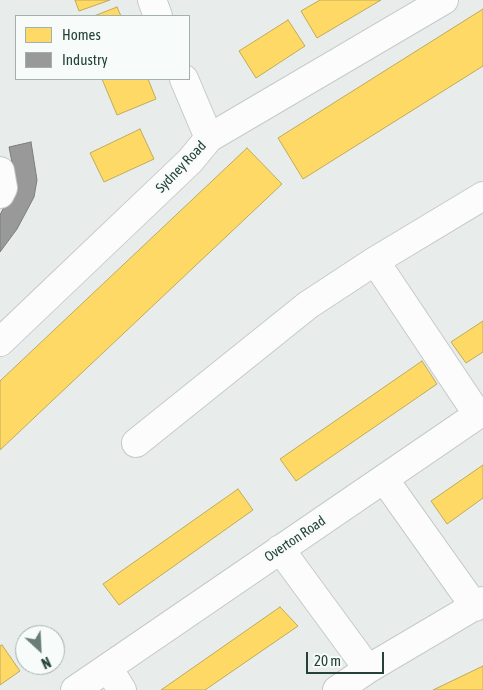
<!DOCTYPE html>
<html>
<head>
<meta charset="utf-8">
<style>
  body { margin:0 }
  #map { position:relative; width:483px; height:690px; overflow:hidden; background:#e8edeb; font-family:"Asap Condensed",sans-serif }
  canvas { display:block }
  .legend { position:absolute; left:15px; top:15px; width:175px; height:65px; box-sizing:border-box; background:#f7fbf9; border:1px solid #a3b1ad; margin:0; padding:6px 9px; list-style:none; font-size:15px; color:#24423a }
  .legend li { display:flex; align-items:center; gap:10px; height:25px }
  .legend b { width:25px; border:1px solid #a3b1ad }
  .north { position:absolute; left:15px; top:625px; width:50px; height:50px; box-sizing:border-box; background:#f7fbf9; border:1px solid #a3b1ad; border-radius:50%; rotate:155deg; font-size:14px; font-weight:700; line-height:20px; text-align:center; color:#24423a }
  .north::after { content:''; display:block; margin:auto; width:18px; height:22px; background:#697e78; clip-path:polygon(50% 0,100% 100%,50% 72%,0 100%) }
  .scale { position:absolute; left:306px; top:652px; width:78px; height:22px; box-sizing:border-box; border:2px solid #24423a; border-top:0; padding-left:6px; font-size:15px; line-height:18px; white-space:nowrap; color:#24423a; -webkit-text-stroke:4px #f7fbf9; paint-order:stroke }
</style>
</head>
<body>
<div id="map">
<canvas width="483" height="690"></canvas>
<ul class="legend">
<li><b style="height:14px;background:#ffd966"></b>Homes</li>
<li><b style="height:14px;background:#999"></b>Industry</li>
</ul>
<div class="north">N</div>
<div class="scale">20 m</div>
</div>
<script>
const ctx = document.querySelector('canvas').getContext('2d');
ctx.lineJoin = 'round';
function fillPath(path, color) {
  ctx.fillStyle = color;
  ctx.fill(path, 'evenodd');
}
function shape(rows) {
  const path = new Path2D();
  for (const r of rows) {
    path.moveTo(r[0], r[1]);
    for (let i = 2; i < r.length; i += 2) path.lineTo(r[i], r[i + 1]);
  }
  return path;
}
function strokePath(path, color, width, dash) {
  ctx.strokeStyle = color;
  ctx.lineWidth = width;
  ctx.lineCap = dash ? 'butt' : 'round';
  ctx.setLineDash(dash || []);
  ctx.stroke(path);
}
function write(font, color, halo, rows, align = 'center') {
  ctx.font = font + ' "Asap Condensed",sans-serif';
  ctx.lineWidth = 5;
  ctx.setLineDash([]);
  ctx.textBaseline = 'middle';
  ctx.strokeStyle = halo;
  ctx.fillStyle = color;
  for (const [text, x, y, turn = 0] of rows) {
    ctx.save();
    ctx.translate(x, y);
    ctx.rotate((+turn || 0) * Math.PI / 180);
    ctx.textAlign = isNaN(turn) ? turn : align;
    if (halo) ctx.strokeText(text, 0, 0);
    ctx.fillText(text, 0, 0);
    ctx.restore();
  }
}
const homes = shape([
  [75,0,110,0,79,11,75,0],
  [320,0,381,0,317,38,301,11,320,0],
  [117,7,121,16,94,16,117,7],
  [483,9,483,66,303,179,278,138,483,9],
  [288,20,305,46,256,78,239,51,288,20],
  [102,79,148,79,156,99,117,115,102,79],
  [140,129,154,159,104,182,90,153,140,129],
  [247,148,282,184,0,450,0,381,247,148],
  [483,321,483,352,466,363,451,342,483,321],
  [422,361,437,384,296,481,280,459,422,361],
  [483,465,483,498,447,524,431,501,483,465],
  [238,489,253,510,119,605,103,584,238,489],
  [280,607,298,626,205,690,161,690,280,607],
  [2,645,20,671,0,685,0,646,2,645],
  [483,666,483,690,433,690,483,666]
]);
fillPath(homes, '#ffd966');
strokePath(homes, '#bdac59', 1);
const industry = shape([
  [31,142,37,180,34,197,17,229,0,252,0,215,16,183,9,147,31,142]
]);
fillPath(industry, '#999');
strokePath(industry, '#767f7c', 1);
const minor = shape([
  [152,0,158,16],
  [184,79,209,138],
  [0,171,3,188,0,194],
  [375,261,478,415],
  [0,342,190,161,209,138,444,0],
  [136,443,308,305,375,261,483,196],
  [384,479,475,607],
  [280,549,368,669],
  [108,668,122,690],
  [75,690,483,411],
  [337,690,368,669,483,601]
]);
strokePath(minor, '#c5cac8', 30);
strokePath(minor, '#fcfcfc', 28);
write('14px', '#24423a', '#f7fbf9', [
  ["Sydney Road",181,167,-46],
  ["Overton Road",295,539,-34]
]);
</script>
</body>
</html>
